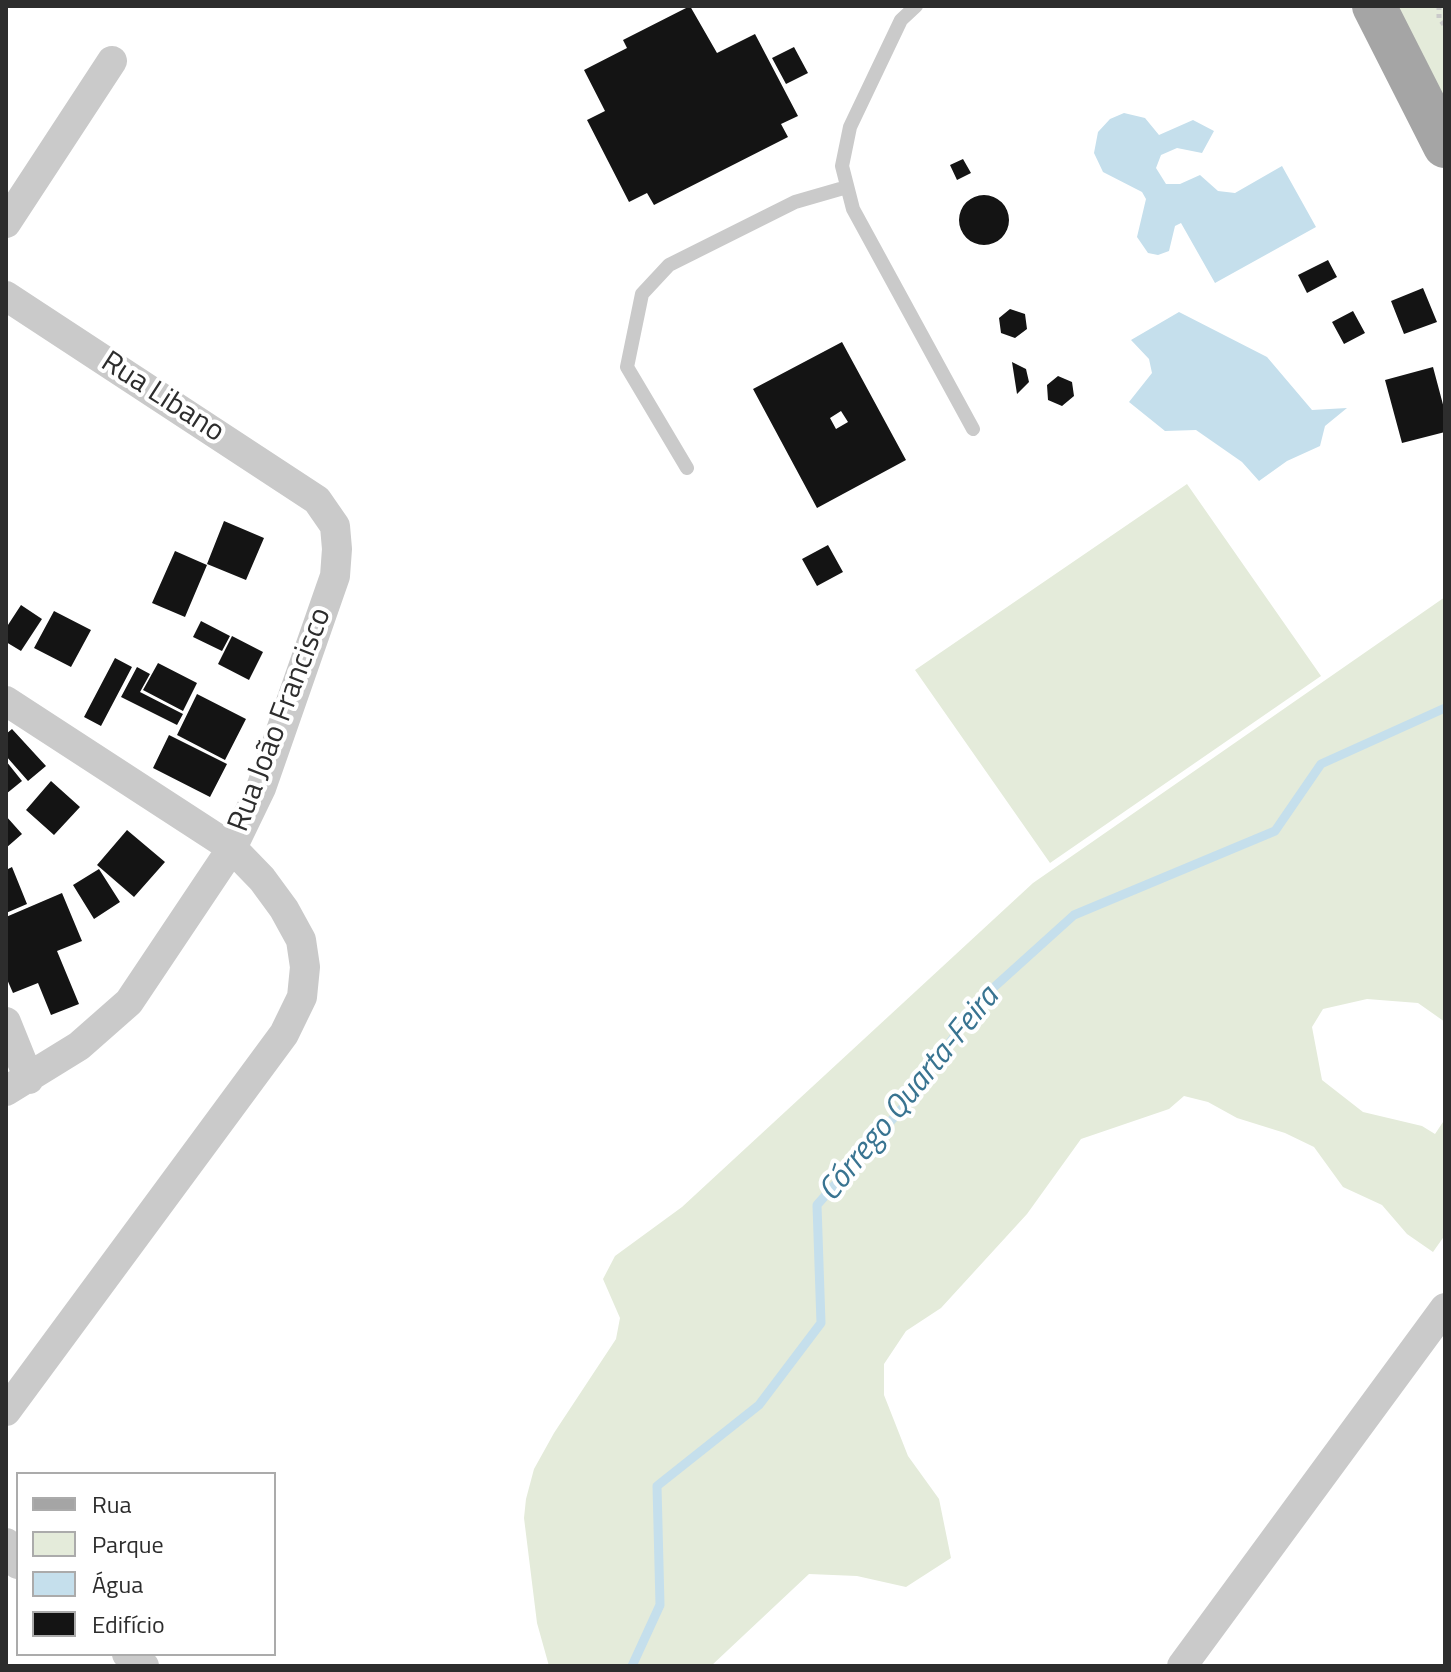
<!DOCTYPE html>
<meta charset="utf-8">
<style>
body{margin:0}
#map{position:relative;width:1451px;height:1672px;overflow:hidden;background:#fff;font-family:"Titillium Web",sans-serif}
canvas{display:block}
.frame{position:absolute;inset:0;border:8px solid #2d2d2d;pointer-events:none}
.legend{position:absolute;left:16px;top:1472px;width:260px;height:184px;box-sizing:border-box;background:#fff;border:2px solid #ababab;margin:0;padding:10px 14px;list-style:none;font-size:24px;color:#2d2d2d}
.legend li{display:flex;align-items:center;gap:16px;height:40px}
.legend b{width:40px;border:2px solid #ababab}
</style>
<div id="map">
<canvas width="1451" height="1672"></canvas>
<div class="frame"></div>
<ul class="legend">
<li><b style="height:10px;background:#a5a5a5"></b>Rua</li>
<li><b style="height:22px;background:#e4ebda"></b>Parque</li>
<li><b style="height:22px;background:#c5dfec"></b>Água</li>
<li><b style="height:22px;background:#141414"></b>Edifício</li>
</ul>
</div>
<script>
const c = document.querySelector('canvas').getContext('2d');
c.lineJoin = 'round';
function paint(path, color) {
  c.fillStyle = color;
  c.fill(path, 'evenodd');
}
function toPath(rows) {
  const path = new Path2D();
  for (const r of rows) {
    if (r.length === 3) {
      path.moveTo(r[0] + r[2], r[1]);
      path.arc(r[0], r[1], r[2], 0, 2 * Math.PI);
      continue;
    }
    path.moveTo(r[0], r[1]);
    for (let i = 2; i < r.length; i += 2) path.lineTo(r[i], r[i + 1]);
  }
  return path;
}
function stroke(path, color, width, dash) {
  c.strokeStyle = color;
  c.lineWidth = width;
  c.lineCap = dash ? 'butt' : 'round';
  c.setLineDash(dash || []);
  c.stroke(path);
}
function write(font, color, halo, rows, align = 'center') {
  c.font = font + ' "Titillium Web",sans-serif';
  c.lineWidth = 8;
  c.setLineDash([]);
  c.textBaseline = 'middle';
  c.strokeStyle = halo;
  c.fillStyle = color;
  for (const [text, x, y, turn = 0] of rows) {
    c.save();
    c.translate(x, y);
    c.rotate((+turn || 0) * Math.PI / 180);
    c.textAlign = isNaN(turn) ? turn : align;
    if (halo) c.strokeText(text, 0, 0);
    c.fillText(text, 0, 0);
    c.restore();
  }
}
paint(toPath([
 [1395,6,1445,6,1445,106],
 [1187,484,1321,676,1050,863,915,670],
 [1445,597,1445,1022,1418,1003,1367,999,1323,1009,1312,1027,1322,1080,1363,1112,1422,1126,1435,1134,1445,1119,1445,1235,1433,1252,1407,1234,1382,1205,1343,1187,1314,1147,1285,1133,1237,1118,1208,1102,1184,1096,1169,1109,1081,1139,1027,1214,941,1308,906,1331,884,1364,884,1395,908,1456,939,1499,951,1558,906,1587,857,1576,809,1574,711,1666,549,1666,537,1623,524,1518,526,1499,534,1469,554,1433,616,1339,620,1318,603,1279,615,1256,682,1207,1033,883]
]), '#e4ebda');
paint(toPath([
 [1124,113,1145,118,1159,135,1193,120,1214,131,1202,153,1177,148,1161,155,1156,168,1166,184,1180,184,1200,175,1218,191,1235,193,1282,166,1316,227,1215,283,1181,223,1175,226,1169,251,1158,255,1148,253,1137,237,1146,199,1142,192,1103,172,1094,153,1098,132,1110,119],
 [1179,312,1267,357,1312,410,1347,408,1325,426,1320,446,1287,461,1259,481,1242,462,1196,430,1165,431,1129,402,1152,373,1149,359,1131,340]
]), '#c5dfec');
stroke(toPath([
 [632,1666,660,1605,657,1486,759,1405,821,1323,817,1205,905,1105,982,998,1074,915,1275,831,1321,764,1445,708]
]), '#c5dfec', 9);
paint(toPath([
 [690,6,717,53,755,34,798,116,781,124,788,137,654,205,647,193,629,202,587,120,605,111,584,70,627,48,623,40],
 [794,47,808,73,786,84,772,58],
 [963,159,971,173,957,180,950,165],
 [984,220,25],
 [1328,260,1337,277,1307,293,1298,275],
 [1423,288,1437,322,1404,334,1391,301],
 [1010,309,1025,314,1027,329,1015,338,1001,333,999,318],
 [1353,311,1365,333,1344,344,1332,322],
 [842,342,906,460,817,508,753,389],
 [841,411,848,422,836,429,830,418],
 [1012,362,1026,369,1029,382,1017,394],
 [1433,367,1445,412,1445,432,1402,443,1385,380],
 [1058,376,1072,382,1074,396,1062,406,1048,400,1047,385],
 [224,521,264,538,246,580,207,564],
 [828,545,843,572,817,586,802,559],
 [175,551,207,565,185,617,152,603],
 [21,605,42,619,21,651,6,642,6,628],
 [54,611,91,630,71,667,34,648],
 [201,621,230,636,222,651,193,637],
 [232,636,263,652,249,680,218,664],
 [115,658,132,667,101,726,84,717],
 [158,663,197,683,183,711,143,690],
 [137,667,150,674,140,692,183,714,177,725,121,697],
 [197,694,246,719,225,760,177,735],
 [12,729,46,766,28,781,6,756,6,734],
 [169,735,227,764,210,797,153,768],
 [6,761,22,781,6,794],
 [51,781,80,807,54,835,26,810],
 [6,816,22,834,6,848],
 [127,830,165,862,134,897,97,865],
 [12,867,27,904,6,913,6,870],
 [99,869,120,902,94,919,73,885],
 [62,893,82,941,57,951,79,1004,51,1015,38,983,13,993,6,977,6,917]
]), '#141414');
stroke(toPath([
 [1439,6,1439,18,1445,26]
]), '#cacaca', 5, [4, 4]);
stroke(toPath([
 [916,6,901,20,850,127,842,166,853,209,973,429],
 [687,468,627,367,642,294,669,265,795,202,847,187]
]), '#cacaca', 14);
stroke(toPath([
 [6,223,112,61],
 [6,296,317,500,335,526,337,549,335,576,261,788,232,848,129,1002,79,1046,6,1091],
 [6,701,232,848,262,879,284,909,301,940,305,967,302,997,284,1034,6,1411],
 [6,1022,29,1079],
 [6,1543,18,1564],
 [127,1654,144,1666],
 [1182,1666,1445,1308]
]), '#cacaca', 30);
stroke(toPath([
 [1374,6,1445,146]
]), '#a5a5a5', 44);
write('30px', '#2d2d2d', '#fff', [
 ["Rua Libano",162,398,33],
 ["Rua João Francisco",281,720,-69]
]);
write('italic 32px', '#397491', '#fff', [
 ["Córrego Quarta-Feira",910,1095,-51]
]);
</script>
